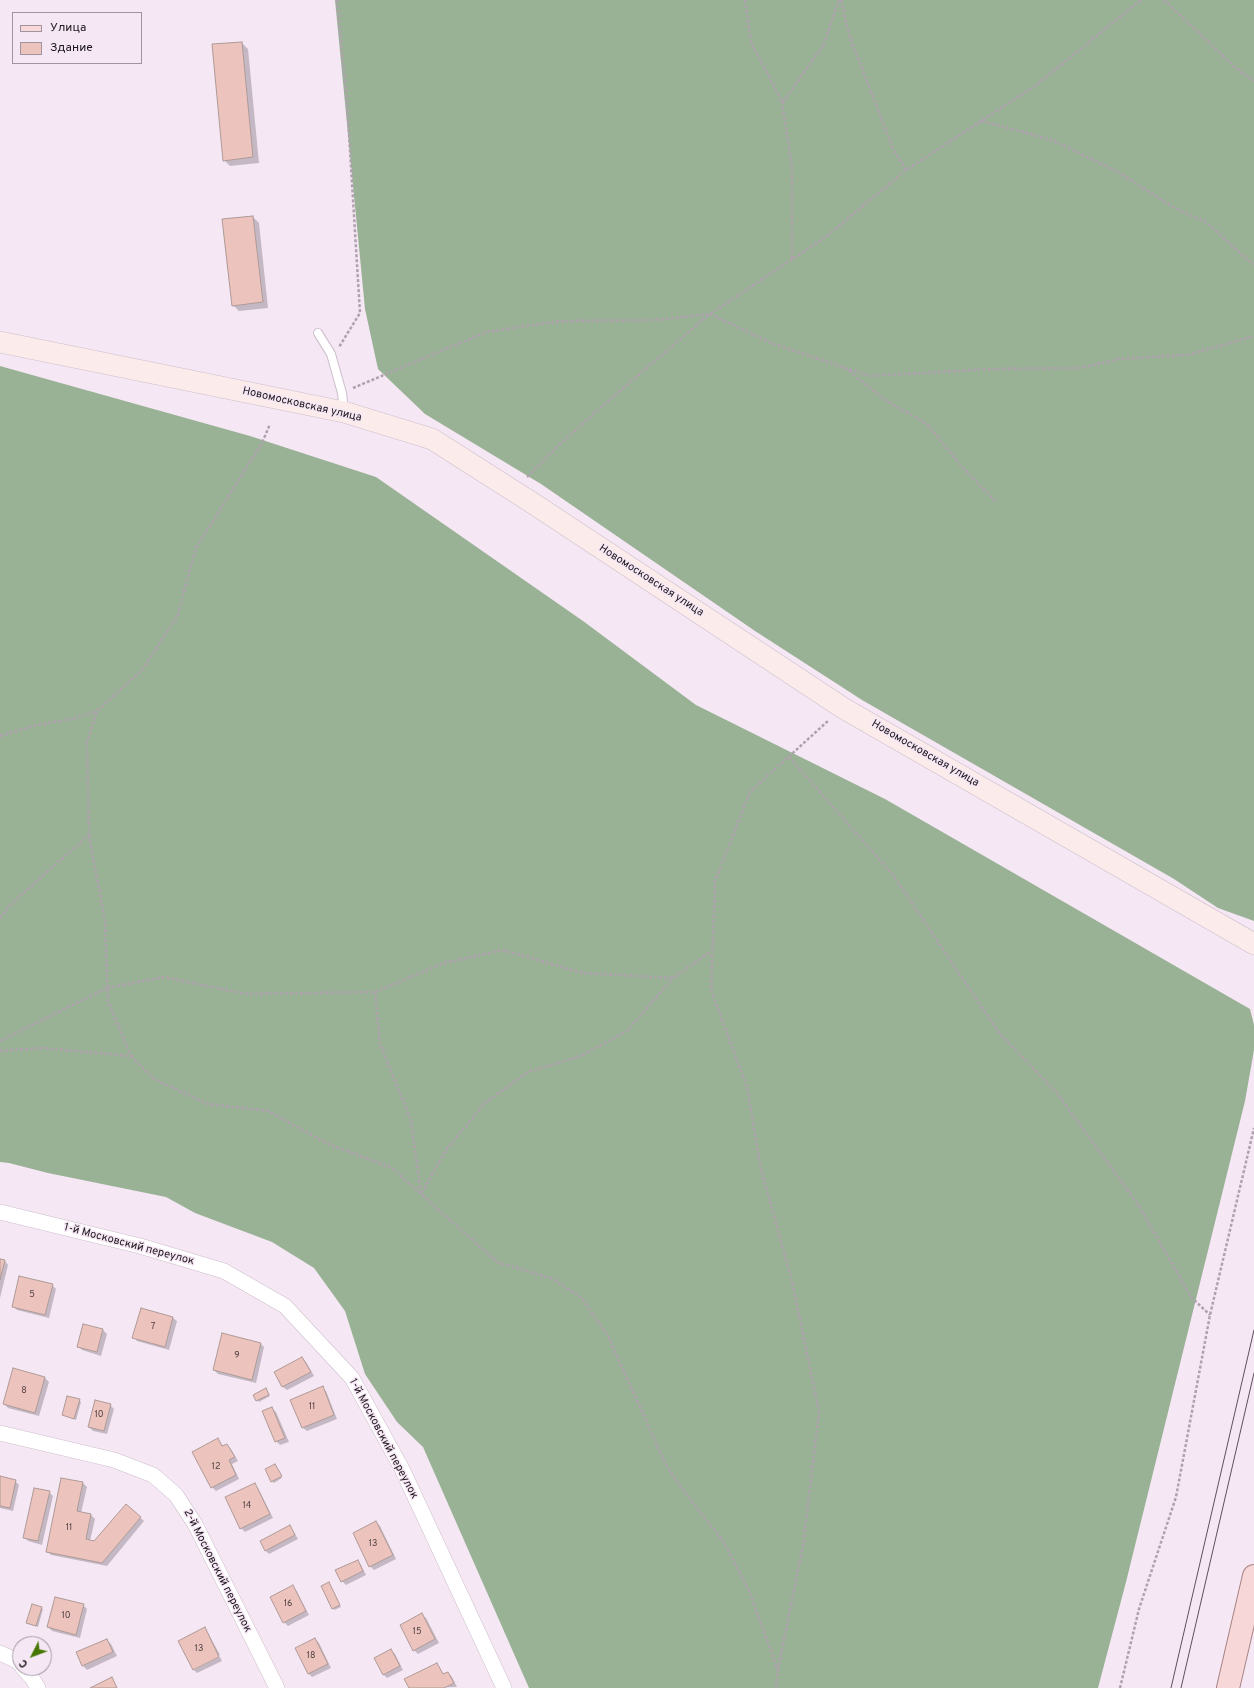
<!DOCTYPE html>
<meta charset="utf-8">
<style>
body{margin:0}
#map{position:relative;width:1254px;height:1688px;overflow:hidden;background:#f6e7f5;font-family:Overpass,sans-serif}
canvas{display:block}
.legend{position:absolute;left:12px;top:12px;width:130px;height:52px;box-sizing:border-box;background:#f6e7f5;border:1px solid #9f949f;margin:0;padding:5px 7px;list-style:none;font-size:12px;color:#1d181d}
.legend li{display:flex;align-items:center;gap:8px;height:20px}
.legend b{width:20px;border:1px solid #9f949f}
.north{position:absolute;left:12px;top:1636px;width:40px;height:40px;box-sizing:border-box;background:#f6e7f5;border:1px solid #9f949f;border-radius:50%;rotate:228deg;font-size:11px;font-weight:700;line-height:16px;text-align:center;color:#1d181d}
.north::after{content:'';display:block;margin:auto;width:14px;height:18px;background:#457700;clip-path:polygon(50% 0,100% 100%,50% 72%,0 100%)}
</style>
<div id="map">
<canvas width="1254" height="1688"></canvas>
<ul class="legend">
<li><b style="height:5px;background:#f7d7d7"></b>Улица</li>
<li><b style="height:11px;background:#edc3bd"></b>Здание</li>
</ul>
<div class="north">С</div>
</div>
<script>
const c = document.querySelector('canvas').getContext('2d');
c.lineJoin = 'round';
function paint(path, color) {
  c.fillStyle = color;
  c.fill(path, 'evenodd');
}
function toPath(rows) {
  const path = new Path2D();
  for (const r of rows) {
    path.moveTo(r[0], r[1]);
    for (let i = 2; i < r.length; i += 2) path.lineTo(r[i], r[i + 1]);
  }
  return path;
}
function stroke(path, color, width, dash) {
  c.strokeStyle = color;
  c.lineWidth = width;
  c.lineCap = dash ? 'butt' : 'round';
  c.setLineDash(dash || []);
  c.stroke(path);
}
function write(font, color, halo, rows, align = 'center') {
  c.font = font + ' Overpass,sans-serif';
  c.lineWidth = 3;
  c.setLineDash([]);
  c.textBaseline = 'middle';
  c.strokeStyle = halo;
  c.fillStyle = color;
  for (const [text, x, y, turn = 0] of rows) {
    c.save();
    c.translate(x, y);
    c.rotate((+turn || 0) * Math.PI / 180);
    c.textAlign = isNaN(turn) ? turn : align;
    if (halo) c.strokeText(text, 0, 0);
    c.fillText(text, 0, 0);
    c.restore();
  }
}
paint(toPath([
 [335,0,1254,0,1254,921,1218,908,1174,879,862,700,755,631,541,484,425,414,378,369,365,309],
 [0,366,250,436,376,477,583,621,696,705,885,799,1250,1009,1254,1025,1254,1050,1245,1101,1126,1582,1098,1688,529,1688,423,1447,397,1422,365,1374,345,1311,314,1268,272,1242,195,1213,166,1197,48,1173,9,1163,0,1162]
]), '#99b296');
paint(toPath([
 [242,43,248,49,259,163,230,166,224,160],
 [253,217,259,223,268,308,239,311,233,305],
 [0,1260,5,1261,8,1265,0,1298],
 [52,1285,56,1289,49,1318,17,1310,13,1306],
 [142,1309,173,1318,177,1321,169,1350,137,1341,134,1337],
 [84,1325,103,1330,107,1334,101,1356,82,1350,78,1346],
 [261,1344,264,1347,256,1383,218,1374,214,1370],
 [302,1358,306,1362,314,1376,287,1390,283,1387,275,1372],
 [45,1378,49,1382,39,1416,8,1408,4,1404],
 [322,1388,326,1391,337,1419,307,1431,303,1428],
 [266,1389,270,1396,259,1402,254,1395],
 [79,1400,81,1402,76,1420,63,1415],
 [110,1405,114,1409,107,1434,93,1431,89,1427],
 [272,1408,276,1412,289,1442,280,1445,276,1441],
 [218,1440,224,1447,227,1445,231,1449,238,1461,232,1464,239,1479,216,1491,212,1487],
 [276,1467,282,1478,274,1483,272,1481],
 [0,1477,15,1481,19,1485,13,1511,0,1508],
 [83,1483,87,1487,81,1513,91,1515,95,1519,90,1541,94,1542,126,1505,144,1521,107,1566,51,1555,47,1551],
 [254,1484,258,1488,273,1518,245,1532,241,1528],
 [49,1492,53,1496,42,1545,28,1541,24,1537],
 [376,1522,380,1526,396,1559,374,1570,370,1566],
 [290,1526,298,1539,269,1554,265,1550],
 [358,1561,361,1565,366,1575,346,1585,342,1581],
 [330,1585,341,1607,334,1610,333,1608],
 [292,1586,296,1590,309,1615,288,1626,284,1622],
 [83,1605,87,1609,80,1638,52,1631,48,1627],
 [41,1608,43,1609,38,1627,29,1624,28,1622],
 [422,1615,426,1618,439,1643,418,1654,414,1650],
 [204,1629,208,1633,220,1655,193,1668],
 [315,1639,319,1643,331,1668,312,1677,308,1673],
 [107,1640,111,1644,117,1656,87,1670,83,1666,77,1653],
 [391,1650,395,1654,403,1670,387,1678,383,1674],
 [220,1657,222,1661,197,1673,194,1670],
 [437,1664,444,1675,448,1673,452,1677,457,1687,410,1688]
]), '#0003');
const building = toPath([
 [242,42,253,157,223,161,212,44,242,42],
 [253,216,263,302,232,306,222,219,253,216],
 [0,1259,5,1260,0,1280,0,1259],
 [19,1276,53,1284,45,1315,12,1307,19,1276],
 [141,1308,173,1317,165,1347,132,1338,141,1308],
 [83,1324,103,1329,97,1352,77,1347,83,1324],
 [222,1333,261,1343,252,1380,213,1370,222,1333],
 [302,1357,311,1372,282,1387,274,1372,302,1357],
 [13,1368,45,1377,35,1413,3,1404,13,1368],
 [323,1386,334,1415,302,1428,290,1400,323,1386],
 [266,1388,269,1395,256,1401,253,1395,266,1388],
 [67,1396,80,1399,74,1419,62,1415,67,1396],
 [95,1400,111,1404,104,1431,88,1427,95,1400],
 [272,1407,285,1438,275,1442,262,1411,272,1407],
 [218,1438,222,1446,227,1444,235,1457,229,1460,236,1475,211,1488,192,1452,218,1438],
 [275,1464,282,1476,271,1482,265,1469,275,1464],
 [0,1476,16,1480,10,1508,0,1506,0,1476],
 [61,1478,83,1482,77,1511,91,1514,86,1539,94,1541,126,1504,141,1517,102,1563,46,1552,61,1478],
 [255,1483,270,1514,240,1529,225,1497,255,1483],
 [34,1488,50,1491,38,1541,23,1538,34,1488],
 [376,1521,393,1555,369,1567,353,1533,376,1521],
 [290,1525,295,1535,265,1551,260,1541,290,1525],
 [358,1560,363,1571,341,1582,335,1570,358,1560],
 [329,1582,340,1605,332,1609,321,1586,329,1582],
 [293,1585,306,1611,283,1623,270,1597,293,1585],
 [55,1597,84,1604,76,1635,47,1627,55,1597],
 [32,1604,42,1607,36,1626,26,1623,32,1604],
 [422,1613,435,1639,413,1651,400,1625,422,1613],
 [205,1627,219,1657,193,1670,178,1641,205,1627],
 [315,1638,328,1664,308,1674,295,1648,315,1638],
 [107,1639,113,1652,82,1666,76,1652,107,1639],
 [391,1649,400,1666,383,1675,374,1658,391,1649],
 [437,1663,443,1674,448,1672,454,1683,444,1688,409,1688,404,1679,437,1663],
 [112,1677,117,1688,90,1688,112,1677]
]);
paint(building, '#edc3bd');
stroke(building, '#ad9a97', 1);
const lane = toPath([
 [318,333,331,354,342,393,344,411]
]);
const street = toPath([
 [0,1212,140,1246,224,1271,285,1306,352,1378,402,1469,504,1688],
 [0,1433,114,1460,153,1475,176,1495,195,1524,277,1688],
 [0,1653,17,1661,20,1664],
 [23,1668,32,1678,38,1688]
]);
const secondary = toPath([
 [0,342,344,412,432,439,534,504,843,708,1254,944]
]);
const primary = toPath([
 [1228,1688,1254,1576]
]);
stroke(lane, '#ccbeca', 10);
stroke(street, '#ccbeca', 16);
stroke(secondary, '#ccbeca', 22);
stroke(primary, '#a78384', 24);
stroke(toPath([
 [337,0,347,102,360,313,339,347],
 [745,0,751,42,782,102,792,167,792,259],
 [841,0,849,35,894,151,906,170],
 [1164,0,1237,69,1254,81],
 [783,102,823,46,839,0],
 [982,121,1052,140,1118,172,1171,206,1207,223,1249,261,1254,264],
 [845,368,885,400,927,424,964,469,997,503],
 [353,388,486,332,561,321,657,320,710,314,827,236,906,170,1035,86,1141,0],
 [527,477,561,443,608,401,710,314,771,343,870,376,989,369,1080,368,1119,359,1188,355,1254,336],
 [0,736,41,724,73,719,97,711],
 [789,757,893,875,999,1033,1057,1093,1139,1206,1191,1297,1210,1315],
 [0,918,12,903,89,835],
 [375,992,380,1044,411,1120,421,1194,446,1150,485,1103,528,1072,581,1056,627,1031,673,978],
 [0,1041,107,988,164,977,246,994,375,992,444,963,503,950,582,973,673,978,712,951],
 [0,1051,42,1048,131,1056,108,1001,105,922,89,835,87,742,97,711,143,669,177,617,196,548,262,443,270,424],
 [131,1056,154,1079,208,1104,268,1111,328,1144,392,1168,497,1262,553,1279,582,1298,608,1336,666,1465,685,1493,724,1542,749,1591,778,1670,776,1688],
 [778,1670,803,1545,819,1412,792,1281,761,1169,747,1087,711,990,715,881,750,792,829,720],
 [1120,1688,1139,1609,1176,1497,1210,1315,1254,1128]
]), '#aea2ad', 2.5, [3, 2]);
stroke(lane, '#fff', 8);
stroke(street, '#fff', 15);
stroke(secondary, '#fbebeb', 21);
stroke(primary, '#f7d7d7', 22);
stroke(toPath([
 [1171,1688,1254,1330],
 [1181,1688,1254,1373]
]), '#5a525a', 1);
write('9px', '#514345', null, [
 ["5",32,1295],
 ["7",153,1327],
 ["9",237,1356],
 ["8",24,1391],
 ["11",312,1407],
 ["10",99,1415],
 ["12",216,1467],
 ["14",247,1506],
 ["11",69,1528],
 ["13",373,1544],
 ["16",288,1604],
 ["10",66,1616],
 ["15",417,1632],
 ["13",199,1649],
 ["18",311,1656]
]);
write('11px', '#1d181d', '#f6e7f5', [
 ["Новомосковская улица",302,405,13],
 ["Новомосковская улица",651,581,33],
 ["Новомосковская улица",925,754,30],
 ["1-й Московский переулок",129,1245,15],
 ["1-й Московский переулок",383,1439,62],
 ["2-й Московский переулок",217,1571,63]
]);
</script>
